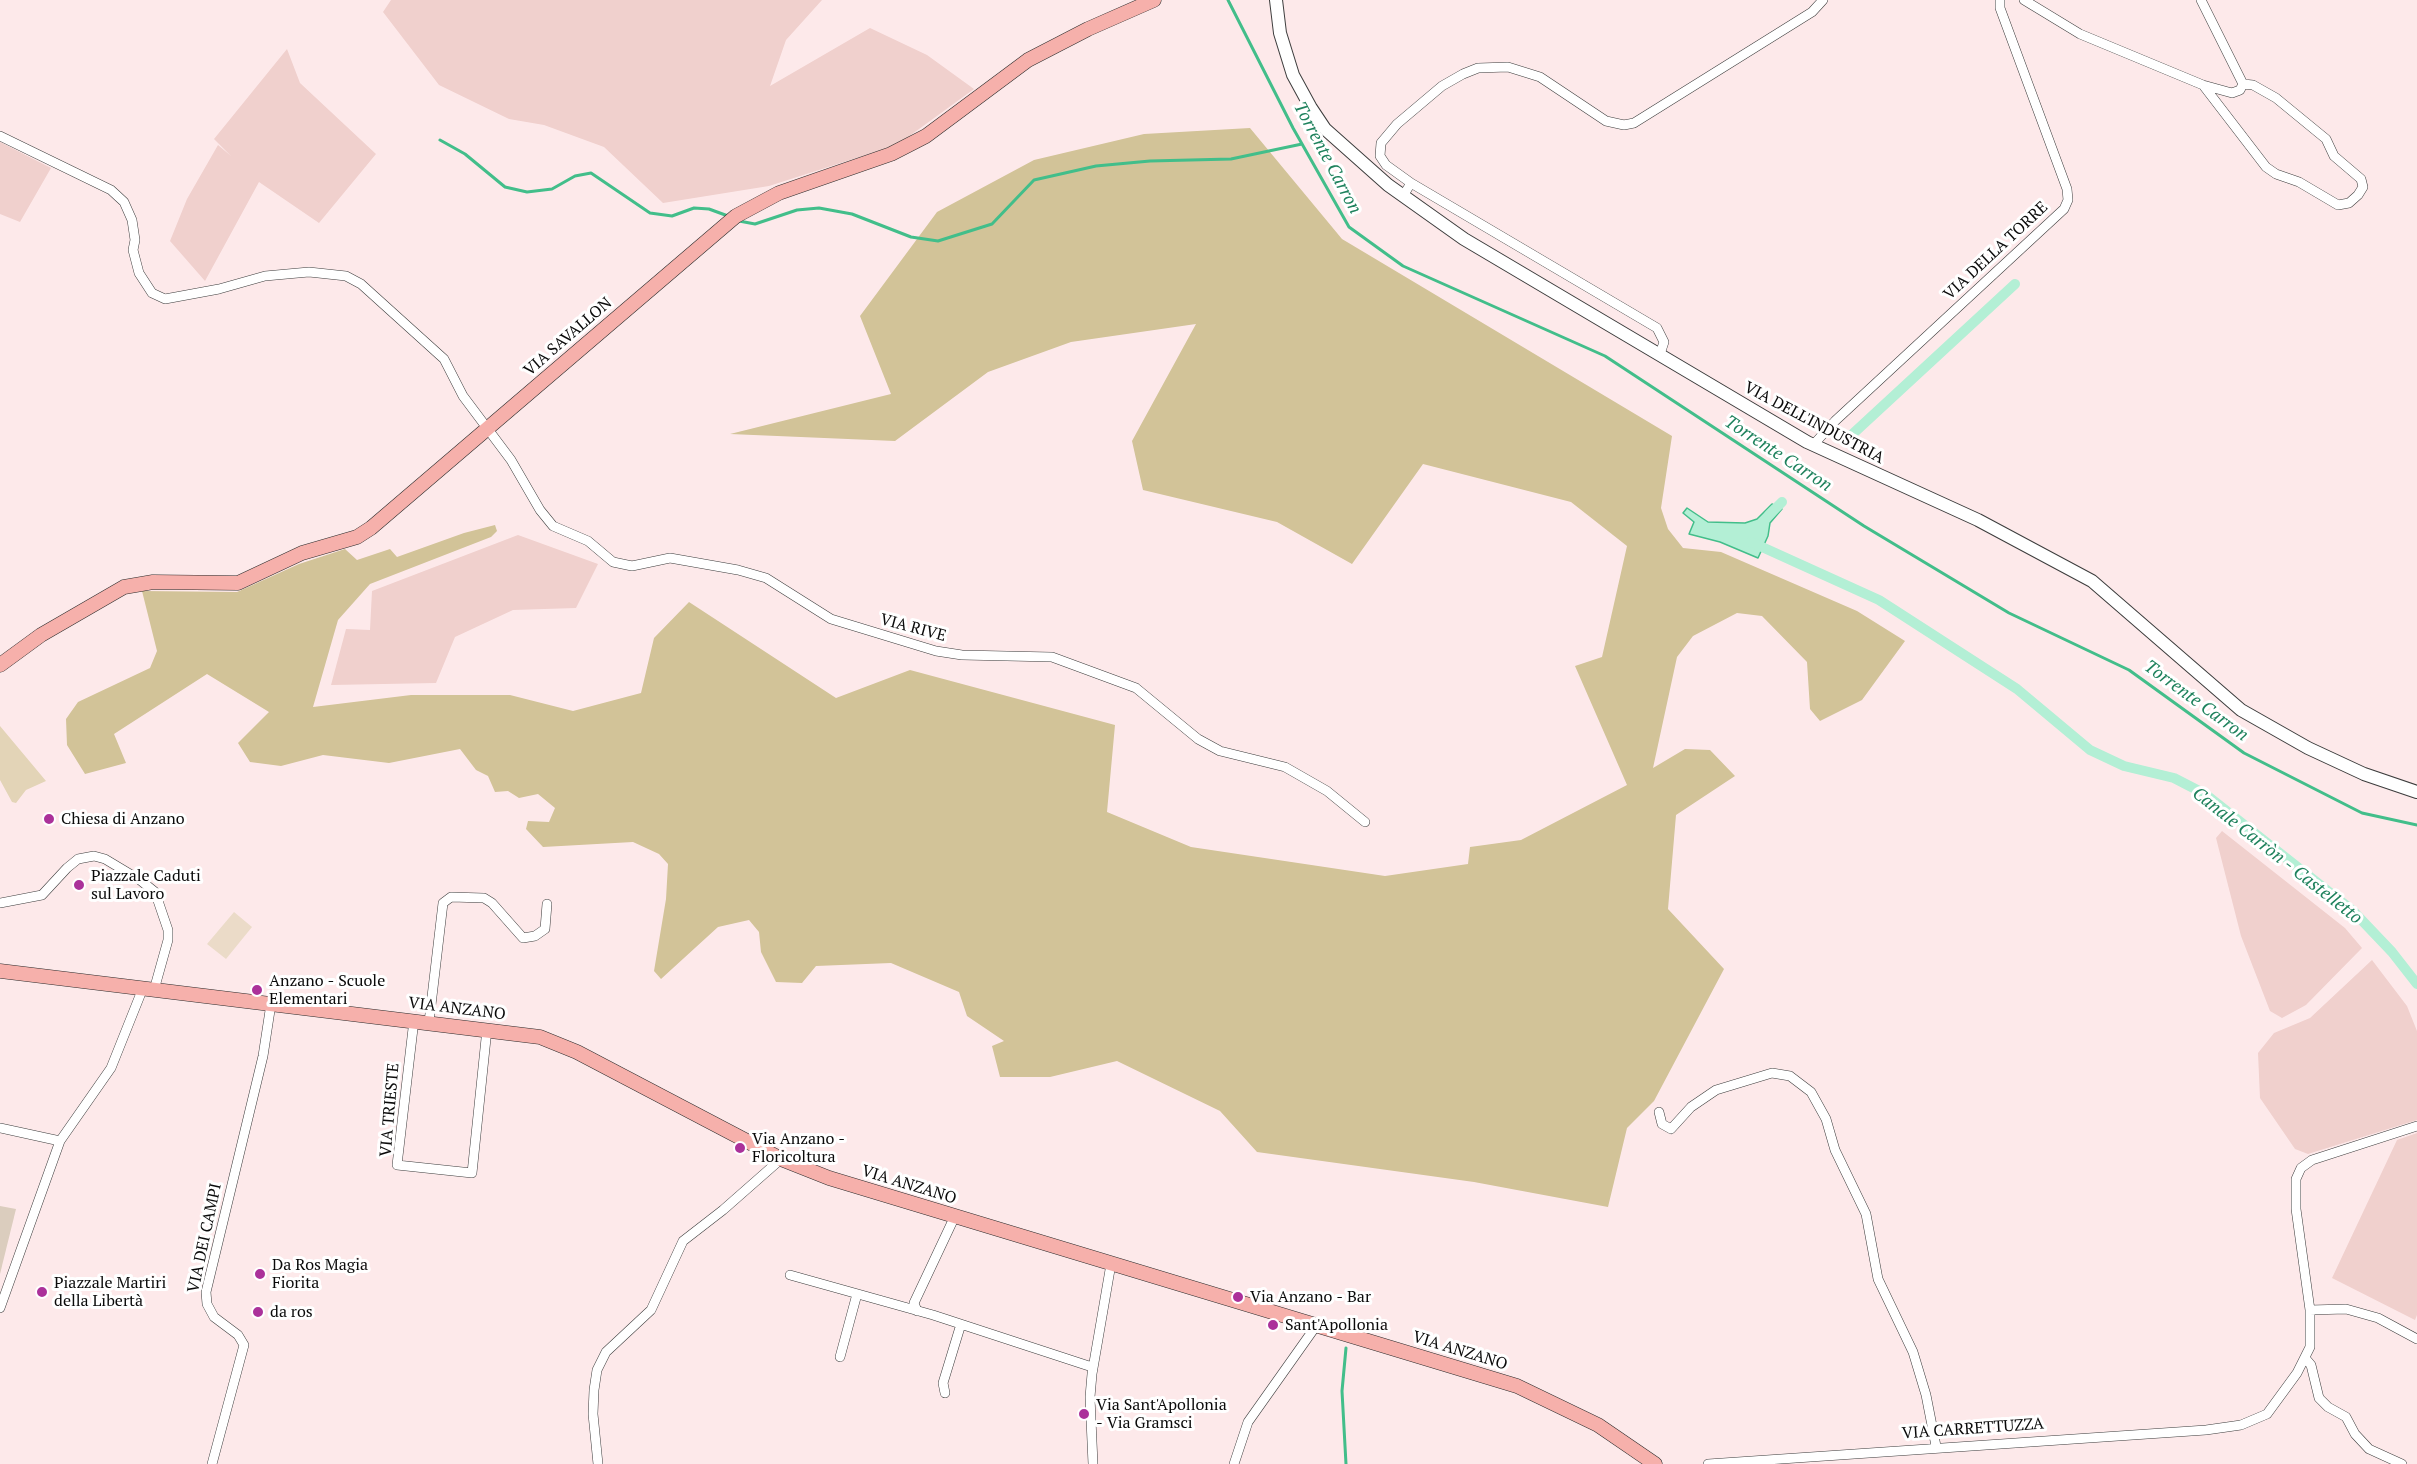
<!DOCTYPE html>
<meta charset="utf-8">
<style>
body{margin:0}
canvas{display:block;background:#fde9ea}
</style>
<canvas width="2417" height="1464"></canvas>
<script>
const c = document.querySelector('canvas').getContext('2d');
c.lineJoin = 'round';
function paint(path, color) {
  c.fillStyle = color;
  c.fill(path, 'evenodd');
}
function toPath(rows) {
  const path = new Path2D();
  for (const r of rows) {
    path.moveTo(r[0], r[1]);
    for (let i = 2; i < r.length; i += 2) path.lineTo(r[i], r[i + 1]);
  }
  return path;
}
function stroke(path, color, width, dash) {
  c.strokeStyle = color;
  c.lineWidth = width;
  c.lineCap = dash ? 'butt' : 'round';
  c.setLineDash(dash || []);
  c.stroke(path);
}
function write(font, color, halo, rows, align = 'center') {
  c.font = font + ' "PT Serif",serif';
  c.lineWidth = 6;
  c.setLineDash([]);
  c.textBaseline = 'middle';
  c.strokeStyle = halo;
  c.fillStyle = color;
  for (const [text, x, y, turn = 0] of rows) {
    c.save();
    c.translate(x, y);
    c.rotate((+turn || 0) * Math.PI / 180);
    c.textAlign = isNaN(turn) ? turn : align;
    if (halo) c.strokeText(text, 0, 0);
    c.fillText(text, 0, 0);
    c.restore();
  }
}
paint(toPath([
 [391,0,822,0,786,40,770,86,870,28,927,55,974,89,897,145,769,186,663,203,604,147,544,125,509,119,439,85,383,12],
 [287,49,300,83,376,154,319,223,259,182,205,281,170,241,187,199,218,145,231,156,214,139],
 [0,142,51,168,20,222,0,214],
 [518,535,598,564,576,608,513,610,455,637,436,683,331,685,346,629,370,630,372,591],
 [2222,831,2345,928,2362,948,2306,1005,2282,1018,2270,1011,2241,936,2216,838],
 [2372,960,2407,1006,2417,1031,2417,1120,2308,1154,2295,1149,2260,1098,2258,1053,2274,1033,2310,1018],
 [2417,1133,2417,1315,2415,1320,2332,1278,2397,1140]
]), '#f0d0cd');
paint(toPath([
 [0,726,46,781,26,790,16,803,12,802,0,780]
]), '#e3d4b7');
paint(toPath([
 [1250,128,1342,239,1672,436,1661,508,1668,529,1683,548,1721,552,1857,611,1905,641,1862,700,1820,721,1810,709,1807,662,1762,616,1737,613,1693,636,1677,657,1653,768,1685,749,1710,750,1735,776,1676,815,1668,909,1724,969,1654,1101,1627,1128,1608,1207,1474,1182,1257,1152,1220,1111,1117,1061,1050,1077,1000,1077,992,1046,1004,1041,967,1016,959,992,891,963,816,966,802,983,776,982,761,952,759,932,749,920,718,927,661,979,654,971,666,899,668,864,659,854,633,842,543,847,526,829,528,821,549,822,555,808,538,794,519,798,508,791,495,792,488,776,476,770,460,749,389,763,323,755,281,766,250,762,238,743,269,712,207,674,114,734,126,763,85,774,67,745,66,719,78,702,150,668,157,651,142,591,237,592,299,564,345,549,357,560,390,549,397,557,464,533,495,525,497,531,491,537,370,584,338,620,313,707,411,695,510,695,573,711,641,693,654,638,689,602,836,698,910,670,1115,725,1107,812,1191,847,1385,876,1468,864,1470,847,1521,840,1627,785,1575,666,1602,657,1627,546,1571,502,1423,464,1352,564,1277,522,1143,490,1132,441,1196,324,1071,342,988,372,895,441,730,434,891,394,860,316,937,212,1034,160,1144,134]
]), '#d2c398');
paint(toPath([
 [0,1206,16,1209,0,1274]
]), '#dbcdbe');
paint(toPath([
 [234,912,252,927,226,959,207,944]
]), '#ebdbc8');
const water = toPath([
 [1772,504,1782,509,1770,523,1768,536,1758,558,1720,542,1689,534,1694,522,1683,513,1687,508,1708,522,1745,523,1757,519,1772,504]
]);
paint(water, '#b3efd5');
stroke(water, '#42be8a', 1.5);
stroke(toPath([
 [1228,0,1293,128,1349,227,1403,266,1605,356,1864,526,2009,613,2129,670,2244,753,2362,813,2417,825],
 [440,140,465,154,505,187,527,192,552,189,575,176,591,173,650,213,672,216,694,208,709,209,728,216],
 [739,221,755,224,797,210,819,208,852,214,911,237,938,241,992,224,1034,180,1096,166,1150,161,1231,159,1302,144],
 [1346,1348,1342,1391,1346,1464]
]), '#42be8a', 3);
stroke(toPath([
 [1845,441,2015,284],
 [1769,515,1782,502],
 [1751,542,1879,600,2017,689,2090,750,2124,766,2174,778,2205,794,2353,911,2392,952,2417,984]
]), '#b3efd5', 10);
const minor = toPath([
 [2024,0,2080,34,2203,85,2232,93,2240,90,2243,84,2201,0],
 [2203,85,2266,167,2276,174,2299,182,2338,205,2349,203,2358,195,2363,187,2361,179,2334,156,2326,139,2276,98,2253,85,2243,84],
 [0,136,111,190,124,202,132,220,135,240,133,250,139,273,152,293,165,299,219,289,265,276,309,272,346,276,361,284,444,359,463,396,511,460,540,510,553,526,588,541,613,562,632,566,670,558,738,570,766,578,831,619,936,651,962,655,1052,657,1136,688,1198,739,1220,751,1285,767,1327,791,1365,822],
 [1411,183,1657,328,1664,342,1660,354],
 [1403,196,1411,183,1386,165,1380,156,1381,143,1397,124,1442,86,1463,74,1478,68,1508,67,1540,77,1606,121,1624,125,1634,123,1812,12,1823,0],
 [1814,444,1835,421,2064,209,2068,200,2067,189,2000,8,2000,0],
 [0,903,42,895,67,868,78,859,94,856,105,859,140,880,155,892,168,930,168,940,154,990],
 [414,1020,397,1165,472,1173,487,1029],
 [429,1022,443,903,451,897,484,898,492,903,523,938,535,936,545,929,547,904],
 [1659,1112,1662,1124,1671,1129,1691,1107,1716,1090,1772,1073,1790,1076,1811,1092,1826,1119,1835,1150,1866,1214,1878,1279,1913,1352,1926,1395,1936,1446],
 [0,1128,60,1141],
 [790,1275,933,1315,1092,1367],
 [0,1308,60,1141,111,1068,143,988],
 [2310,1310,2346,1309,2378,1318,2417,1339],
 [917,1311,914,1303,955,1216],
 [840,1357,857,1294],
 [2305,1358,2311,1365,2319,1398,2328,1407,2346,1417,2355,1434,2369,1449,2402,1464],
 [945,1393,943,1383,961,1324],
 [212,1464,244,1345,238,1335,214,1317,207,1304,206,1292,263,1056,271,1004],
 [598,1464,593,1414,594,1390,597,1370,606,1352,651,1310,683,1241,723,1210,781,1159],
 [1093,1464,1090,1397,1092,1374,1111,1264],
 [1234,1464,1248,1422,1316,1326],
 [1708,1464,2206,1430,2241,1425,2267,1414,2297,1373,2310,1347,2310,1310,2296,1209,2296,1179,2301,1168,2312,1160,2417,1126]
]);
const tertiary = toPath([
 [1276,0,1280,33,1293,75,1311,108,1325,129,1388,185,1464,239,1807,442,1978,520,2092,581,2241,710,2308,748,2364,774,2417,792]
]);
const secondary = toPath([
 [0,665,41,635,124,587,153,582,238,583,302,553,357,537,371,528,736,216,779,193,891,154,926,136,1028,60,1088,29,1154,0],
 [0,971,540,1037,577,1052,781,1159,829,1178,1517,1386,1598,1425,1655,1464]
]);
stroke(minor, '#3d3d3d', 10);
stroke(tertiary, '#3d3d3d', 14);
stroke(secondary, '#2c2c2c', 15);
stroke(minor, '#fff', 9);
stroke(tertiary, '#fff', 12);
stroke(secondary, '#f6b0ab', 14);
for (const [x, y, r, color] of [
 [49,819,6,"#ab319a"],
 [79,885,6,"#ab319a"],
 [257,990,6,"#ab319a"],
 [740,1148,6,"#ab319a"],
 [260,1274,6,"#ab319a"],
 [42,1292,6,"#ab319a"],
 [1238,1297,6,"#ab319a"],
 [258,1312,6,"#ab319a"],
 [1273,1325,6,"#ab319a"],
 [1084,1414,6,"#ab319a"]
]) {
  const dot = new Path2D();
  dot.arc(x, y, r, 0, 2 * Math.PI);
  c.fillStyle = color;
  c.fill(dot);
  stroke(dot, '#fff', 2);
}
write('16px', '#0a0a0a', '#fff', [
 ["VIA DELLA TORRE",1996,251,-43],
 ["VIA SAVALLON",568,337,-41],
 ["VIA DELL'INDUSTRIA",1814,423,28],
 ["VIA RIVE",913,628,15],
 ["VIA ANZANO",457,1009,7],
 ["VIA TRIESTE",390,1110,-85],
 ["VIA ANZANO",909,1185,17],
 ["VIA DEI CAMPI",205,1238,-78],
 ["VIA ANZANO",1460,1351,17],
 ["VIA CARRETTUZZA",1973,1429,-4]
]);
write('16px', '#0a0a0a', '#fff', [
 ["Chiesa di Anzano",61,819],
 ["Piazzale Caduti",91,876],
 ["sul Lavoro",91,894],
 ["Anzano - Scuole",269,981],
 ["Elementari",269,999],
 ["Via Anzano -",752,1139],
 ["Floricoltura",752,1157],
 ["Da Ros Magia",272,1265],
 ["Fiorita",272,1283],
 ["Piazzale Martiri",54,1283],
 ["della Libertà",54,1301],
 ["Via Anzano - Bar",1250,1297],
 ["da ros",270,1312],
 ["Sant'Apollonia",1285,1325],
 ["Via Sant'Apollonia",1096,1405],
 ["- Via Gramsci",1096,1423]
], 'left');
write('italic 18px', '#1f825d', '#fff', [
 ["Torrente Carron",1327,158,62],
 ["Torrente Carron",1778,454,33],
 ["Torrente Carron",2196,701,36],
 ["Canale Carròn - Castelletto",2277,856,38]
]);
</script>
